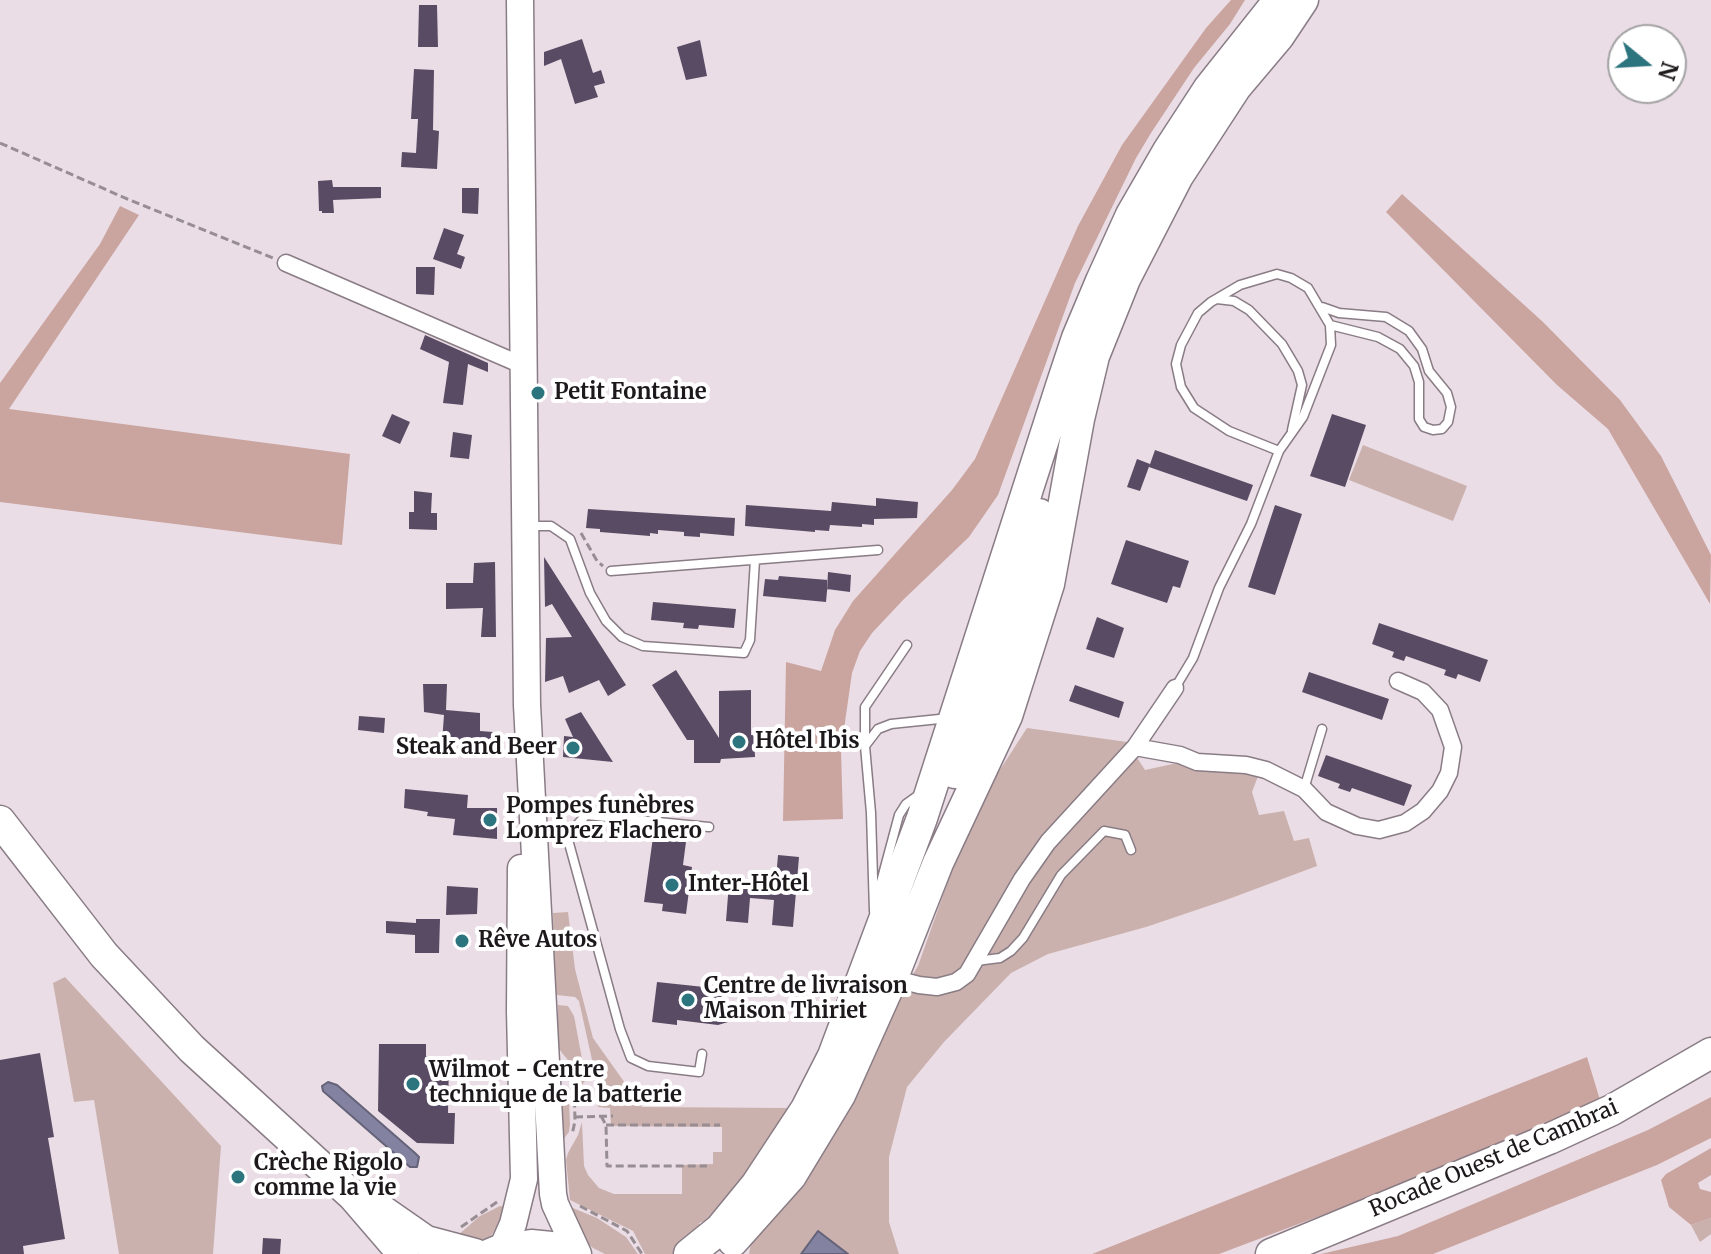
<!DOCTYPE html>
<meta charset="utf-8">
<style>
body{margin:0}
#map{position:relative;width:1711px;height:1254px;overflow:hidden;background:#ebdde6;font-family:Merriweather,serif}
canvas{display:block}
.north{position:absolute;left:1607px;top:24px;width:80px;height:80px;box-sizing:border-box;background:#fff;border:2px solid #a4a3a4;border-radius:50%;rotate:108deg;font-size:22px;font-weight:700;line-height:32px;text-align:center;color:#1c181b}
.north::after{content:'';display:block;margin:auto;width:28px;height:36px;background:#2c747e;clip-path:polygon(50% 0,100% 100%,50% 72%,0 100%)}
</style>
<div id="map">
<canvas width="1711" height="1254"></canvas>
<div class="north">N</div>
</div>
<script>
const c = document.querySelector('canvas').getContext('2d');
c.lineJoin = 'round';
function paint(path, color) {
  c.fillStyle = color;
  c.fill(path, 'evenodd');
}
function toPath(rows) {
  const path = new Path2D();
  for (const r of rows) {
    path.moveTo(r[0], r[1]);
    for (let i = 2; i < r.length; i += 2) path.lineTo(r[i], r[i + 1]);
  }
  return path;
}
function stroke(path, color, width, dash) {
  c.strokeStyle = color;
  c.lineWidth = width;
  c.lineCap = dash ? 'butt' : 'round';
  c.setLineDash(dash || []);
  c.stroke(path);
}
function write(font, color, halo, rows, align = 'center') {
  c.font = font + ' Merriweather,serif';
  c.lineWidth = 8;
  c.setLineDash([]);
  c.textBaseline = 'middle';
  c.strokeStyle = halo;
  c.fillStyle = color;
  for (const [text, x, y, turn = 0] of rows) {
    c.save();
    c.translate(x, y);
    c.rotate((+turn || 0) * Math.PI / 180);
    c.textAlign = isNaN(turn) ? turn : align;
    if (halo) c.strokeText(text, 0, 0);
    c.fillText(text, 0, 0);
    c.restore();
  }
}
paint(toPath([
 [1363,445,1467,486,1453,521,1349,480],
 [1027,728,1127,742,1145,770,1182,762,1260,771,1252,792,1259,815,1284,811,1294,841,1309,838,1317,866,1226,900,1146,927,1048,954,1011,973,944,1042,907,1087,889,1157,889,1222,899,1254,749,1254,751,1242,918,966,954,864,992,782],
 [568,912,575,969,593,1038,642,1107,791,1108,747,1174,705,1221,699,1223,703,1231,672,1254,645,1254,633,1231,570,1200,566,1160,568,1153,578,1135,582,1122,584,1166,588,1175,599,1188,614,1194,682,1194,682,1165,713,1164,713,1152,722,1152,722,1127,611,1126,610,1108,598,1107,596,1078,579,1001,575,997,557,995,554,990,553,913],
 [65,977,221,1146,213,1254,119,1254,94,1100,74,1102,53,983],
 [558,1005,568,1006,574,1016,586,1080,581,1086,577,1082,577,1071,558,1048],
 [562,1097,569,1100,570,1124,569,1132,561,1142,558,1098],
 [500,1206,509,1207,491,1236,470,1244,450,1242,480,1216],
 [568,1206,597,1218,626,1237,638,1254,605,1254,593,1248,585,1241],
 [1711,1218,1711,1234,1700,1242,1691,1225]
]), '#cab1ad');
paint(toPath([
 [1231,0,1245,0,1230,24,1194,68,1151,133,1136,158,1075,283,998,495,969,537,903,600,872,633,860,651,852,673,841,750,843,819,783,821,786,662,821,671,835,630,853,601,952,490,975,459,1078,226,1122,145,1206,28],
 [1402,194,1543,322,1620,400,1661,456,1711,555,1710,604,1608,429,1557,385,1386,212],
 [120,206,139,215,9,409,350,454,342,545,0,502,0,383,100,244],
 [1587,1057,1600,1100,1394,1188,1219,1254,1092,1254],
 [1711,1097,1711,1138,1657,1165,1433,1254,1321,1254,1398,1236,1648,1130],
 [1711,1148,1711,1175,1698,1183,1700,1189,1711,1192,1711,1218,1691,1225,1669,1207,1661,1180,1666,1174]
]), '#caa5a0');
const water = toPath([
 [328,1082,337,1085,415,1153,419,1157,417,1167,410,1167,323,1091,322,1086,328,1082],
 [818,1231,848,1254,801,1254,818,1231]
]);
paint(water, '#8383a1');
stroke(water, '#646379', 2);
paint(toPath([
 [419,5,437,5,438,47,418,47],
 [582,39,593,73,601,70,605,83,594,86,598,97,575,104,561,59,544,66,544,52],
 [700,40,707,76,686,80,677,47],
 [414,69,434,70,433,130,439,131,437,169,401,167,402,152,416,153,418,119,411,119],
 [332,180,333,187,381,187,381,198,333,200,334,213,322,213,322,211,319,211,318,181],
 [462,188,479,188,478,214,462,213],
 [444,228,464,235,457,254,465,257,461,269,433,259],
 [416,267,435,267,434,295,416,294],
 [425,335,488,363,488,372,468,364,463,405,443,403,449,362,420,349],
 [392,414,410,422,400,444,382,436],
 [1332,414,1366,425,1345,487,1310,476],
 [453,432,472,435,469,459,450,457],
 [1155,450,1253,485,1247,501,1149,467],
 [1137,459,1150,464,1140,491,1127,487],
 [414,491,432,493,431,513,437,513,437,530,409,529,409,512,414,512],
 [876,498,918,502,917,518,874,519,874,525,862,524,862,527,830,525,829,531,815,530,815,532,745,526,746,505,831,511,832,502,876,506],
 [1275,505,1302,514,1275,595,1248,587],
 [588,509,735,518,734,536,700,533,700,537,684,536,684,532,658,530,658,534,650,533,650,536,600,532,600,529,586,528],
 [1126,540,1189,561,1180,588,1173,586,1167,603,1111,584],
 [544,557,626,685,608,696,599,680,569,693,563,676,545,682,546,638,572,637,552,604,545,607],
 [495,562,496,637,481,637,483,608,446,609,446,583,473,583,474,563],
 [828,572,851,575,850,592,827,589],
 [779,576,828,580,826,602,763,596,765,579,778,580],
 [653,602,736,609,734,628,699,625,698,629,683,628,684,623,651,620],
 [1097,617,1124,628,1114,658,1086,649],
 [1379,623,1488,660,1480,682,1458,674,1456,679,1444,675,1446,670,1406,656,1404,661,1392,657,1394,652,1372,644],
 [676,670,719,738,719,691,751,690,751,735,754,735,755,757,721,759,720,763,694,763,694,740,687,740,652,685],
 [1309,672,1389,699,1382,720,1302,692],
 [423,684,447,684,446,710,480,713,480,731,493,732,492,746,442,742,444,715,424,712],
 [1075,685,1124,702,1119,718,1069,701],
 [581,712,613,762,563,757,564,736,573,737,565,719],
 [359,716,385,718,384,733,358,730],
 [1326,755,1412,785,1404,806,1352,788,1350,792,1338,788,1340,784,1318,776],
 [405,789,468,795,467,808,497,808,497,839,453,835,455,819,427,816,428,812,404,808],
 [654,830,687,834,683,865,692,867,686,914,662,911,663,904,644,902],
 [778,855,799,857,793,927,772,925,774,900,750,898,748,923,726,921,729,883,751,885,752,877,776,879],
 [447,886,478,888,477,914,446,915],
 [416,919,440,919,439,953,415,953,415,935,386,933,386,921,416,923],
 [657,982,723,989,720,1010,728,1022,718,1025,677,1020,677,1025,652,1022],
 [379,1044,426,1044,426,1056,449,1057,448,1113,455,1113,454,1144,417,1143,378,1111],
 [40,1053,54,1137,48,1138,65,1239,23,1246,24,1254,0,1254,0,1060],
 [263,1238,281,1239,280,1254,262,1254]
]), '#5a4b64');
const lane = toPath([
 [1217,299,1234,301,1249,310,1282,344,1298,371,1302,385,1292,430],
 [1322,307,1339,313,1386,317,1409,331,1422,349,1429,371,1447,393,1451,407,1448,422,1442,429,1433,430,1424,427,1419,419,1419,382,1414,366,1400,349,1378,337,1330,325],
 [530,526,551,526,570,539,590,593,606,621,622,637,643,646,744,653,750,640,755,560],
 [611,571,878,550],
 [1175,688,1193,658,1219,588,1251,524,1279,451,1303,417,1331,345,1330,325,1308,288,1291,278,1277,274,1240,285,1211,302,1198,313,1181,345,1176,364,1181,387,1194,408,1229,431,1279,451],
 [865,746,878,729,891,724,949,718],
 [1304,789,1322,729],
 [537,833,567,836,620,1029,631,1058,648,1066,699,1072,702,1054],
 [567,836,586,815,709,827],
 [877,897,899,815,906,804,920,794],
 [874,911,871,813,865,746,865,707,907,645],
 [976,961,1000,958,1011,951,1023,938,1061,875,1104,831,1125,835,1131,850]
]);
const street = toPath([
 [286,263,524,366],
 [1135,747,1180,755,1197,762,1246,765,1266,770,1304,789,1326,812,1357,826,1379,830,1405,823,1423,811,1440,791,1449,773,1453,747,1440,710,1423,692,1398,681],
 [888,977,919,985,937,987,956,982,967,974,1022,879,1048,842,1135,747,1175,688]
]);
const primary = toPath([
 [520,0,527,705,553,1194,555,1204,578,1254],
 [502,1249,513,1224,524,1179,520,1011,521,868]
]);
const highway = toPath([
 [955,773,973,729,1021,583,1039,514],
 [0,821,104,955,192,1049,353,1196,403,1254],
 [380,1209,426,1241,475,1254],
 [733,1241,791,1176,840,1095,893,977,938,863,1007,716,1049,584,1079,419,1094,356,1125,279,1178,176,1236,87,1279,36,1303,0],
 [490,1254,502,1249,531,1245,551,1247,571,1254],
 [689,1254,720,1229,756,1185,806,1109,833,1056,922,818,1061,386,1077,338,1101,281,1131,215,1168,151,1209,88,1279,0],
 [1271,1254,1549,1139,1612,1110,1711,1053]
]);
stroke(lane, '#897c85', 11);
stroke(street, '#897c85', 19);
stroke(primary, '#897c85', 29);
stroke(highway, '#897c85', 33);
stroke(toPath([
 [0,143,125,198,273,258],
 [581,533,597,561,603,566],
 [567,1065,574,1081,575,1121,572,1135],
 [601,1116,606,1125,607,1166,707,1166],
 [575,1117,613,1116],
 [606,1125,720,1125],
 [580,1206,627,1231,642,1254],
 [461,1227,497,1202]
]), '#978d93', 3, [8, 4]);
stroke(lane, '#fff', 8);
stroke(street, '#fff', 16);
stroke(primary, '#fff', 26);
stroke(highway, '#fff', 30);
for (const [x, y, r, color] of [
 [538,393,8,"#2c747e"],
 [739,742,8,"#2c747e"],
 [573,748,8,"#2c747e"],
 [490,820,8,"#2c747e"],
 [672,885,8,"#2c747e"],
 [462,941,8,"#2c747e"],
 [688,1000,8,"#2c747e"],
 [413,1084,8,"#2c747e"],
 [238,1177,8,"#2c747e"]
]) {
  const dot = new Path2D();
  dot.arc(x, y, r, 0, 2 * Math.PI);
  c.fillStyle = color;
  c.fill(dot);
  stroke(dot, '#fff', 3);
}
write('bold 22px', '#1c181b', '#fff', [
 ["Petit Fontaine",554,393],
 ["Hôtel Ibis",755,742],
 ["Steak and Beer",557,748,"right"],
 ["Pompes funèbres",506,807],
 ["Lomprez Flachero",506,832],
 ["Inter-Hôtel",688,885],
 ["Rêve Autos",478,941],
 ["Centre de livraison",704,987],
 ["Maison Thiriet",704,1012],
 ["Wilmot - Centre",429,1071],
 ["technique de la batterie",429,1096],
 ["Crèche Rigolo",254,1164],
 ["comme la vie",254,1189]
], 'left');
write('22px', '#1c181b', '#fff', [
 ["Rocade Ouest de Cambrai",1494,1159,-23]
]);
</script>
